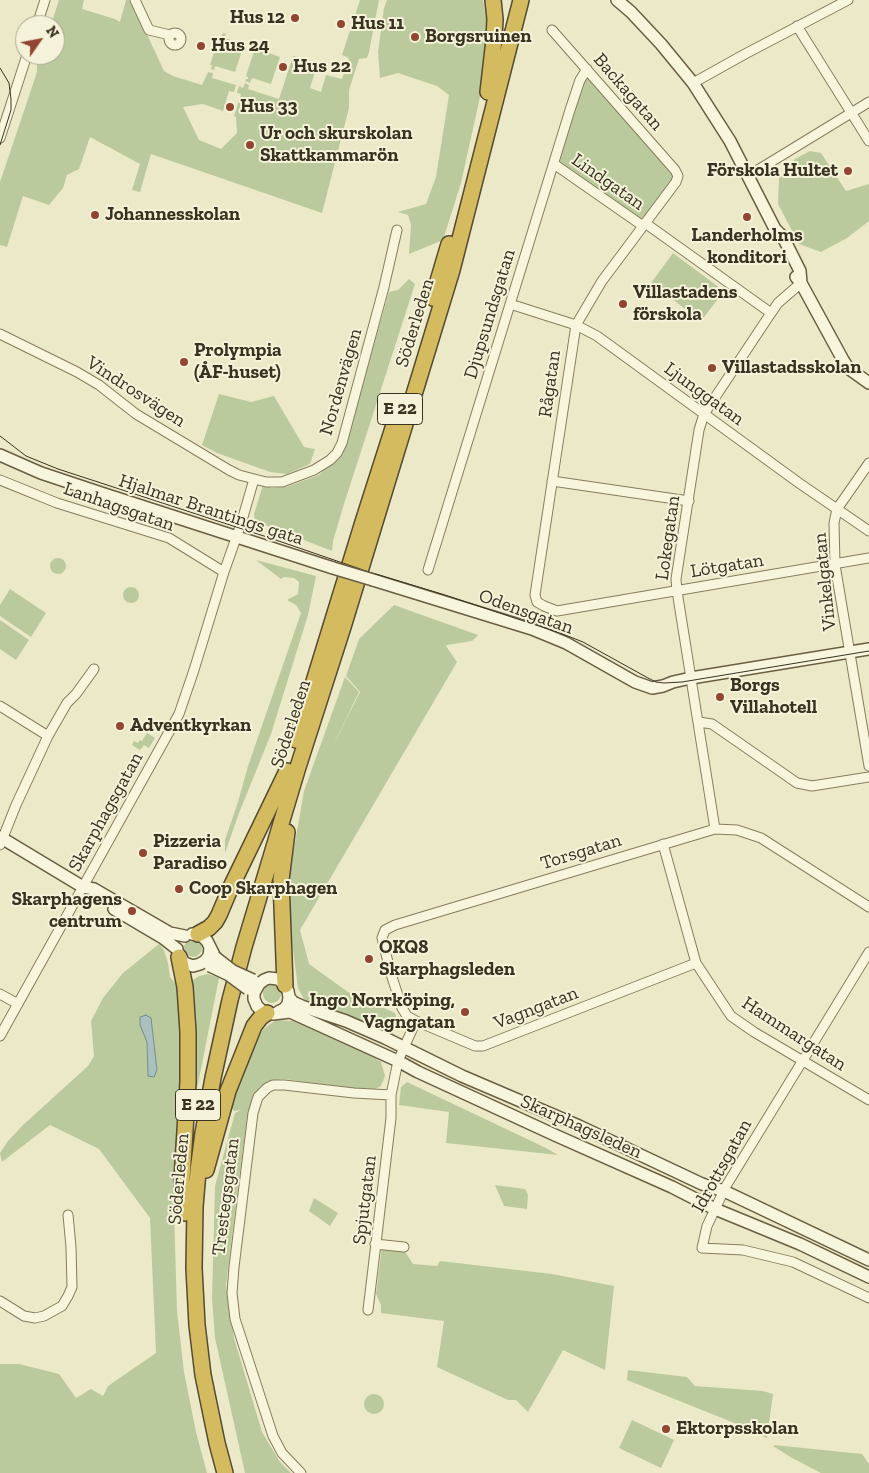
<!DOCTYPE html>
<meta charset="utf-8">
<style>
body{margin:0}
#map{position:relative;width:869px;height:1473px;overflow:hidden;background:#ece9c9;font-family:"Zilla Slab",serif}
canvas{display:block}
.north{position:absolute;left:15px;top:15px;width:50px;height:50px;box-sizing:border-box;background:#f4f2d8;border:1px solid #a9a58f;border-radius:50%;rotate:57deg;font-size:14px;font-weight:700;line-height:20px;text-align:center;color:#393221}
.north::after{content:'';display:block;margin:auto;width:18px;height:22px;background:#924632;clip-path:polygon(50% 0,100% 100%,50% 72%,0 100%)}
</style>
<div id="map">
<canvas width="869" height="1473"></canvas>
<div class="north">N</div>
</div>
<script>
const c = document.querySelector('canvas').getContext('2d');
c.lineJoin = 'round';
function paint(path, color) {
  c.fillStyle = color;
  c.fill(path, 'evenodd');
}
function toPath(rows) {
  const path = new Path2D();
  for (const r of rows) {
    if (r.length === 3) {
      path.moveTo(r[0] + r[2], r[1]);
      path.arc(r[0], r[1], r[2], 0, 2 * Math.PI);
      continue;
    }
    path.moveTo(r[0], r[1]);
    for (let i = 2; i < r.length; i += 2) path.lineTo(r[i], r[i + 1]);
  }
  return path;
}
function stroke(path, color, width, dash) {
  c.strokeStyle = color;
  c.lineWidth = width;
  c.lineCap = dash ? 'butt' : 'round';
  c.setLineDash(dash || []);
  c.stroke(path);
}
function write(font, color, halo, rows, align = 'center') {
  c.font = font + ' "Zilla Slab",serif';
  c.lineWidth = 4;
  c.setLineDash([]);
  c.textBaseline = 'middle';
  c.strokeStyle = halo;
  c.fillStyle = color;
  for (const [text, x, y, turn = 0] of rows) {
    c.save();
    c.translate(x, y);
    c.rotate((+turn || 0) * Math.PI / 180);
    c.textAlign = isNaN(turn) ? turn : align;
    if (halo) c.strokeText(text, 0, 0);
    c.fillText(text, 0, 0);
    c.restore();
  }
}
paint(toPath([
 [59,0,84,0,82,9,115,19,120,22,126,0,128,0,132,2,164,71,173,76,202,85,208,72,213,73,212,78,236,85,234,92,229,91,223,111,203,104,183,107,199,140,221,149,237,133,236,117,234,116,241,94,237,93,239,86,243,88,245,83,249,85,248,89,279,99,293,56,297,57,296,62,316,69,310,88,321,92,326,75,342,79,349,58,342,55,360,0,379,0,369,52,367,58,359,59,349,90,349,108,322,213,151,154,140,192,132,190,140,164,90,137,79,169,67,175,63,188,49,205,23,196,7,247,0,245,0,182,37,72,37,64,41,55,55,55,55,25,51,25],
 [387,0,483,0,491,47,461,183,443,240,409,254,411,225,408,215,398,212,426,204,436,177,449,95,437,86,398,73,380,78,378,52,384,8],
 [223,33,226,34,224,38,244,44,235,72,215,66,214,70,211,69,212,65,210,65,219,37,221,37],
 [257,44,262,45,261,50,280,57,271,84,252,78,250,83,245,81,246,79,248,79,248,77,246,76,255,48,258,48],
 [585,75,676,174,642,221,559,163],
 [810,151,821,153,846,191,869,184,869,221,847,238,821,252,799,244,778,204,779,178,795,159],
 [673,253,724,291,701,321,651,283],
 [409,279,415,284,344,504,333,541,332,551,255,521,254,514,263,485,272,488,286,487,319,475,342,453,358,401,389,292,398,290],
 [219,394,251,402,274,396,304,447,315,449,310,464,287,474,270,472,217,453,202,445],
 [58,566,8],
 [256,560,316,576,308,615,271,734,239,813,225,853,225,840,238,802,248,766,301,613,296,605,287,600,298,594,299,582,294,578,284,577,281,579],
 [131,595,8],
 [10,589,46,613,31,637,0,616,0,605],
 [394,605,478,635,472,641,447,645,446,646,457,662,300,930,309,964,348,992,395,1013,396,1017,393,1035,339,1012,305,1001,298,988,290,927,289,877,304,791,345,677,359,692,331,750,360,692,346,676,359,639],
 [0,620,29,640,16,660,0,649],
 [147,733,155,738,149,748,144,745,140,750,132,745,134,741,138,743,140,740,142,741],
 [193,948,9],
 [159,944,164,950,168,963,170,977,179,988,183,1073,174,1211,177,1311,184,1372,196,1432,207,1473,0,1473,0,1364,19,1364,59,1374,76,1398,91,1389,103,1396,108,1386,156,1353,150,1218,99,1149,50,1125,2,1162,0,1153,8,1141,23,1125,88,1066,94,1056,91,1021,103,998,123,973],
 [146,1015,151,1019,157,1070,148,1076],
 [208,974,219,978,197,1089,193,1087,190,982,199,976],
 [272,994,9],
 [276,1020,293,1021,375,1058,381,1062,385,1076,381,1086,372,1091,284,1079,268,1081,259,1088,252,1098,249,1111,247,1111,248,1112,236,1202,226,1285,234,1338,262,1432,280,1462,291,1473,245,1473,215,1338,212,1298,215,1186,235,1113,241,1110,234,1111,229,1104,258,1035,266,1027],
 [407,1082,546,1148,558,1155,446,1143,449,1112,399,1105,401,1087],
 [495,1185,525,1189,528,1195,527,1209,504,1206],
 [314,1198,338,1213,330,1226,309,1211],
 [382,1246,404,1250,413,1264,437,1266,440,1261,552,1274,614,1286,605,1370,563,1350,528,1412,516,1400,508,1400,437,1367,444,1321,381,1313,381,1305,376,1294],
 [628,1370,687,1377,695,1386,763,1391,773,1394,767,1438,742,1426,627,1380],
 [374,1404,10],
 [632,1420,674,1440,661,1468,619,1448],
 [774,1445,862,1454,869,1464,869,1473,821,1473,792,1458,773,1446]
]), '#bbca9d');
const water = toPath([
 [146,1015,151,1018,157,1070,154,1077,148,1076,147,1042,140,1025,140,1017,146,1015]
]);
paint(water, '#a9c0bf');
stroke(water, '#708f8e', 1);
const street = toPath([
 [135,0,149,30,170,35],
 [37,25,45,0],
 [797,26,869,141],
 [552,30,675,170,678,176,676,182,602,281,576,325,535,595,537,602,544,606,557,611,869,558],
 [175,39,6],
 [693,83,745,54,848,0],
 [0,138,27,55],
 [554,164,643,226],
 [748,176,869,102],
 [645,223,771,313],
 [510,304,576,325,597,336,799,483,869,531],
 [0,334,77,372,99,385,136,414,229,470,239,475,266,482,282,482,314,470,330,460,337,453,342,443,384,287,397,230],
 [869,463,837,509,834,523,835,565,869,766],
 [0,480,57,503,169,538,224,572],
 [552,481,689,501],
 [428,570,570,110,580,80,587,69],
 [0,706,48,736],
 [699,722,712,724,797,783,812,786,869,777],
 [715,829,677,591,676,579,699,430,704,414,767,319,778,303,801,283],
 [663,844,696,963,731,1016,754,1032,869,1100],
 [0,845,16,805,48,736,67,703,76,694,94,669],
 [869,952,726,1186,707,1226,702,1248,743,1250,793,1262,869,1298],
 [0,994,18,1004],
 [416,1021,407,1016,402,1008,391,974,382,938,385,930,395,925,715,829,737,830,761,838,869,907],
 [0,1036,179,714,194,670,224,572,241,524,254,479],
 [375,1244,404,1247],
 [0,1301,24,1316,35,1318,44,1316,62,1306,68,1296,72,1287,71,1247,68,1215],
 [368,1310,391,1118,391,1095],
 [301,1473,282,1453,273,1436,235,1319,232,1293,234,1267,253,1113,258,1097,267,1088,273,1085,284,1085,354,1093,391,1095,398,1061,416,1021,475,1046,483,1046,696,963]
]);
const secondary = toPath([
 [617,0,631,12,661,44,693,83,730,141,775,229,783,237,800,271,801,283],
 [796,277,801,283,843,360,848,368,869,383],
 [0,455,41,473,101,493,333,568],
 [373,580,532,629,566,643,635,682,652,688,663,686,673,682,691,678,869,649],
 [0,837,83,887,94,889,170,933,185,936],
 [114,909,163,938,177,949],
 [192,934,202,936,207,941,215,957],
 [179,954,184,963,193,966,200,964,205,961,209,956,210,947],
 [289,997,293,1002,304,1007,346,1021,385,1038,462,1076,579,1126,702,1184,724,1191,869,1260],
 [278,1012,284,1009,288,1004,289,997,288,991,285,985,278,979,269,978,264,980,259,984,254,993,254,999,257,1006,262,1011,273,1014,290,1012,398,1061,418,1072,557,1136,672,1187,715,1209,800,1244,869,1277]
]);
const highway = toPath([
 [488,92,494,40,495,19,493,0],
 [433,298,449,244],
 [296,740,363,522,393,428],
 [198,934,209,928,215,922,219,915,230,889,287,771],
 [179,957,185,987,188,1032,188,1082,182,1179,185,1213],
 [285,985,281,880,287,832],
 [206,1170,228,1091,254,1026,261,1017,267,1013],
 [225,1473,217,1443,203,1375,197,1325,194,1268,195,1207,198,1171,203,1133,213,1078,230,1000,244,947,298,767,343,627,452,270,521,0]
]);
stroke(street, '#877d5e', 11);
stroke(secondary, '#695e41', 14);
stroke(highway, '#554a32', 18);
stroke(street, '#f7f5dc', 9);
stroke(secondary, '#f7f5dc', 11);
stroke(highway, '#d5bb60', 15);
stroke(toPath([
 [0,68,9,83,11,99,11,110,0,145],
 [0,436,26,456,58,469,270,538,366,571,445,595,560,633,583,642,648,678,656,682,664,683,682,682,869,651]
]), '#393221', 1);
const secondaryBridge = toPath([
 [333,568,373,580],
 [215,957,233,971,253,980],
 [210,966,229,975,248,989]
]);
stroke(secondaryBridge, '#695e41', 14, []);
stroke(secondaryBridge, '#f7f5dc', 11);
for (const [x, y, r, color] of [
 [295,18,5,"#924632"],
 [341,24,5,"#924632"],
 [415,37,5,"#924632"],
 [201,46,5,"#924632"],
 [283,67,5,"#924632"],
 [230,107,5,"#924632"],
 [250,145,5,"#924632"],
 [848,171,5,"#924632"],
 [95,215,5,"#924632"],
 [747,217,5,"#924632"],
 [623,304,5,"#924632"],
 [184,362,5,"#924632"],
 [712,368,5,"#924632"],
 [720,697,5,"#924632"],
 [120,726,5,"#924632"],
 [143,853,5,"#924632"],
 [179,889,5,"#924632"],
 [132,911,5,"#924632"],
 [369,959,5,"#924632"],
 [465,1012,5,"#924632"],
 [666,1429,5,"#924632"]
]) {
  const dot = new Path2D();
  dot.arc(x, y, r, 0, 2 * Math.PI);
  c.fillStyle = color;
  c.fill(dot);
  stroke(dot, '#f4f2d8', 2);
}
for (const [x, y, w] of [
 [400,409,45],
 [198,1105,45]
]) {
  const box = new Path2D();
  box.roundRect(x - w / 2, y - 15.5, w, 31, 4);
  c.fillStyle = '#f4f2d8';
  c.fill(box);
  stroke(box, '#393221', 1);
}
write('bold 18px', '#393221', null, [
 ["E 22",400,409],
 ["E 22",198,1105]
]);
write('bold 19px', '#393221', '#f4f2d8', [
 ["Hus 12",285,18,"right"],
 ["Hus 11",351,24],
 ["Borgsruinen",425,37],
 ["Hus 24",211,46],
 ["Hus 22",293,67],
 ["Hus 33",240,107],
 ["Ur och skurskolan",260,134],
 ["Skattkammarön",260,156],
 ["Förskola Hultet",838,171,"right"],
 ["Johannesskolan",105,215],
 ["Landerholms",747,236,"center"],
 ["konditori",747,258,"center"],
 ["Villastadens",633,293],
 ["förskola",633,315],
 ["Prolympia",194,351],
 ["(ÅF-huset)",194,373],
 ["Villastadsskolan",722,368],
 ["Borgs",730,686],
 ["Villahotell",730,708],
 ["Adventkyrkan",130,726],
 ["Pizzeria",153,842],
 ["Paradiso",153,864],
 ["Coop Skarphagen",189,889],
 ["Skarphagens",122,900,"right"],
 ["centrum",122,922,"right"],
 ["OKQ8",379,948],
 ["Skarphagsleden",379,970],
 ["Ingo Norrköping,",455,1001,"right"],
 ["Vagngatan",455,1023,"right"],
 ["Ektorpsskolan",676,1429]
], 'left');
write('19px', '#393221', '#f4f2d8', [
 ["Backagatan",628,92,49],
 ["Lindgatan",608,182,35],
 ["Djupsundsgatan",490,314,-73],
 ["Söderleden",415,323,-73],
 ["Nordenvägen",341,382,-74],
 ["Rågatan",550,384,-82],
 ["Vindrosvägen",136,392,33],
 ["Ljunggatan",704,394,36],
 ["Lanhagsgatan",119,507,19],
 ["Hjalmar Brantings gata",211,510,18],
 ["Lokegatan",668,538,-82],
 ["Lötgatan",727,566,-9],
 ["Vinkelgatan",825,582,-96],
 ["Odensgatan",526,612,20],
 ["Söderleden",291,724,-72],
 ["Skarphagsgatan",106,812,-61],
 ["Torsgatan",581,852,-17],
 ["Vagngatan",536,1008,-21],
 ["Hammargatan",794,1034,33],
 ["Skarphagsleden",581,1127,24],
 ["Idrottsgatan",722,1166,-61],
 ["Söderleden",179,1179,-85],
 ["Trestegsgatan",226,1197,-83],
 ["Spjutgatan",365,1200,-83]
]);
</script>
